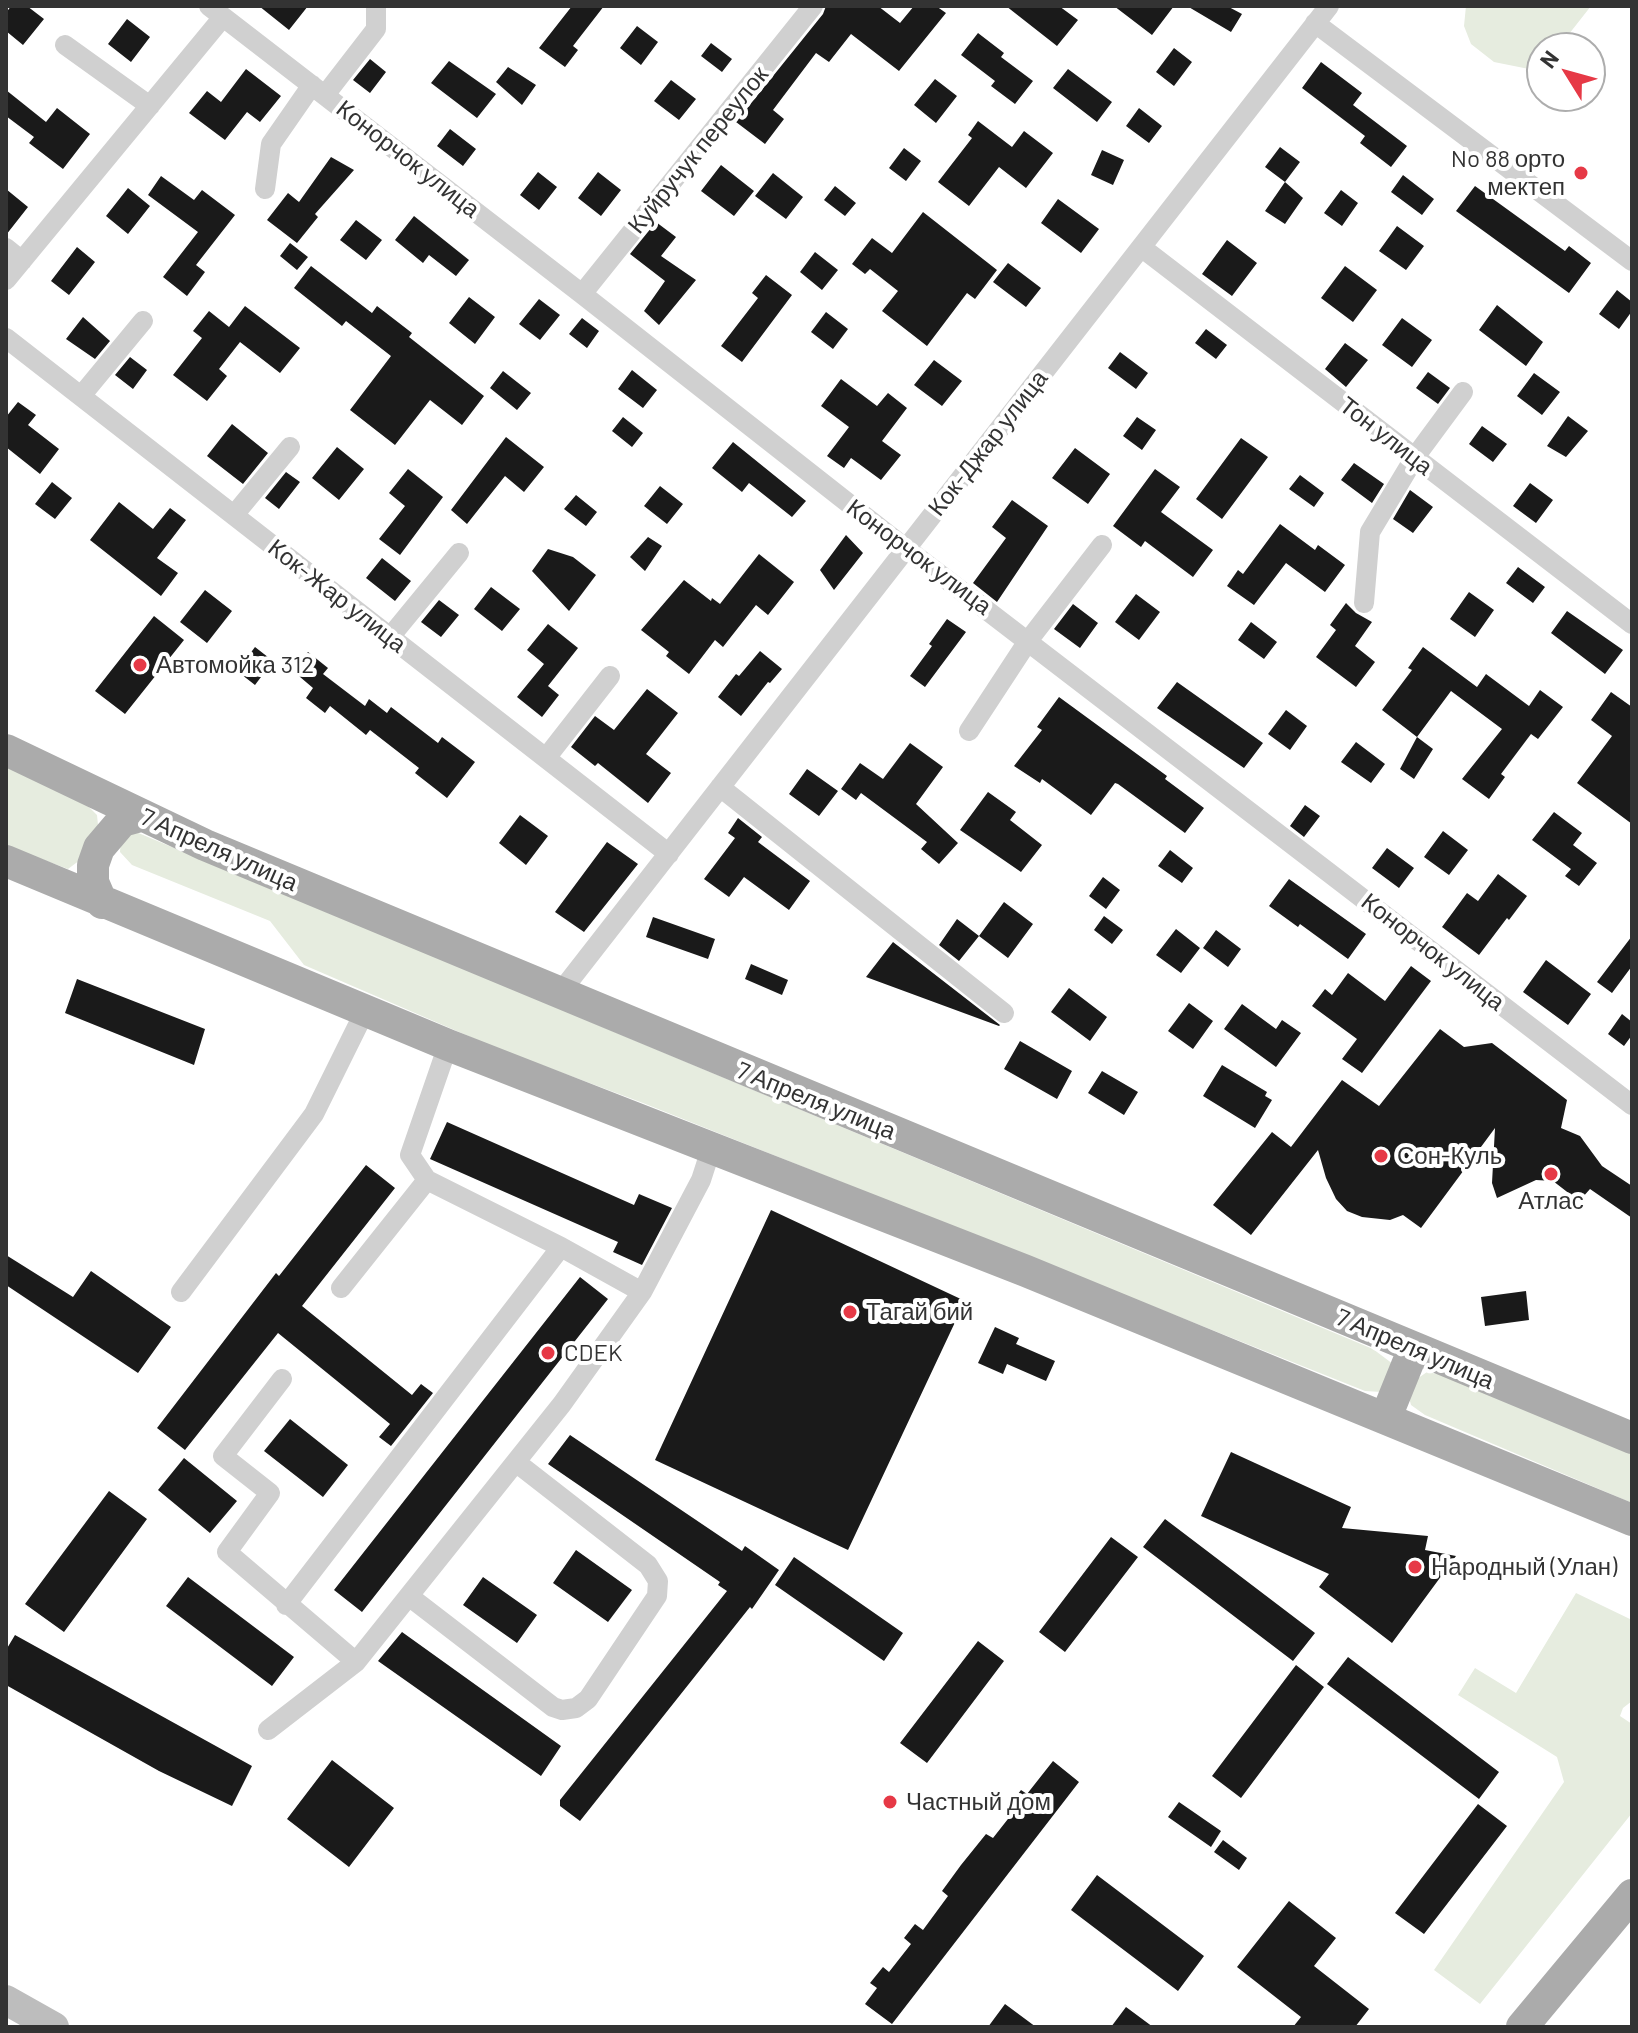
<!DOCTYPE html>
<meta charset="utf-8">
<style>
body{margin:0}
#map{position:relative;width:1638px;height:2033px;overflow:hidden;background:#fff;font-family:Barlow,sans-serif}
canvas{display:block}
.frame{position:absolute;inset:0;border:8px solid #333;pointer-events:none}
.north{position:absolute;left:1526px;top:32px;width:80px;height:80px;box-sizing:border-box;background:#fff;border:2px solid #adadad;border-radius:50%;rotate:307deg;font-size:22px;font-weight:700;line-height:32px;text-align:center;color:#333}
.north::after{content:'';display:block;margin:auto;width:28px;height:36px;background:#e63946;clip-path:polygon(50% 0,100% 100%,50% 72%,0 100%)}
</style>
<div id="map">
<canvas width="1638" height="2033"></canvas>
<div class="frame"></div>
<div class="north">N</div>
</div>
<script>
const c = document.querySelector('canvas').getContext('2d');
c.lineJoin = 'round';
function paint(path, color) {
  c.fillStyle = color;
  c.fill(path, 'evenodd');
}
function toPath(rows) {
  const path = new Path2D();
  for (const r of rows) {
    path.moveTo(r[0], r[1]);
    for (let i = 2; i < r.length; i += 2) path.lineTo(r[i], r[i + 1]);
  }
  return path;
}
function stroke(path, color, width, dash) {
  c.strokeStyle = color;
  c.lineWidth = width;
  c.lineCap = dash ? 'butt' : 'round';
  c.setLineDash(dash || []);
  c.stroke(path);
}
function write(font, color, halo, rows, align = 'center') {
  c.font = font + ' Barlow,sans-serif';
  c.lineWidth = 8;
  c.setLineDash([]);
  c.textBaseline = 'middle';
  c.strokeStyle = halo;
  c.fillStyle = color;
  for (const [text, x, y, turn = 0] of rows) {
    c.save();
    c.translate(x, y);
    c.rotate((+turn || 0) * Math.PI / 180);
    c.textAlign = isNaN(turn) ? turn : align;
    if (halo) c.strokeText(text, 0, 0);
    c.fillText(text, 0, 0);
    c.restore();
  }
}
paint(toPath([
 [1466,6,1591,6,1558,48,1542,48,1542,63,1529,69,1494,62,1471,44,1464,26],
 [6,763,87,805,97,815,99,835,84,857,68,869,6,846],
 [136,832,1373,1349,1393,1364,1381,1392,1365,1391,643,1103,496,1048,304,965,270,921,132,865,120,852,121,838],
 [1427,1372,1443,1375,1632,1453,1632,1503,1425,1415,1411,1405,1408,1394,1414,1381],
 [1576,1593,1632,1620,1632,1701,1623,1708,1620,1716,1632,1724,1632,1813,1480,2004,1434,1970,1564,1782,1557,1757,1458,1695,1475,1668,1516,1693]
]), '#e6ecdf');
paint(toPath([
 [11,6,27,6,44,19,23,45,6,31,6,13],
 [259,6,308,6,289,30],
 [572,6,604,6,573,46,578,50,565,67,539,48],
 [826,6,878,6,900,23,914,6,936,6,946,13,899,71,851,34,829,62,816,53,773,110,784,119,765,144,736,122,823,14],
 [1006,6,1059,6,1078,20,1057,46],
 [1114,6,1174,6,1152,35],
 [1187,6,1227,6,1242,14,1231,32],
 [127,19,150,37,131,62,108,44],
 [637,26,658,42,641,65,620,48],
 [978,33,1004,53,1001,57,1033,81,1015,104,991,86,995,81,961,55],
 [711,43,732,59,722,72,701,56],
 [1174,48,1192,62,1174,86,1156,72],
 [370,59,386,72,370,93,353,80],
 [449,61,496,94,477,118,431,83],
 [1321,62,1362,93,1353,105,1407,146,1391,167,1360,143,1365,136,1302,88],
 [508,67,536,85,522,105,496,82],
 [246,69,281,96,260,122,247,112,225,140,189,113,207,91,221,102],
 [1068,69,1112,102,1097,122,1053,88],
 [935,79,957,96,936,123,914,105],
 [671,80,696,99,679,120,654,101],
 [6,90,46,122,57,108,90,134,63,169,29,143,34,137,6,116],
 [1139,108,1162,126,1149,143,1126,126],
 [978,121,1012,147,1024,131,1053,153,1026,188,999,167,969,206,938,182,972,138,968,135],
 [450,129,476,149,463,166,437,146],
 [1280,147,1300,162,1285,182,1265,167],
 [904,148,921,161,906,181,889,168],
 [1102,150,1124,160,1113,185,1091,175],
 [331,157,354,170,315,214,318,217,297,243,267,220,288,193,299,202],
 [721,165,754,191,734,216,701,191],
 [538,172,557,187,539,210,520,195],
 [598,172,621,190,601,216,578,198],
 [773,173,803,197,786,219,755,196],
 [1403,175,1434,199,1422,215,1391,192],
 [161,176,194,200,202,190,235,215,196,265,205,272,187,296,163,277,198,232,148,195],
 [1285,182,1303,198,1285,224,1265,211],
 [835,186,856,203,845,216,824,200],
 [1475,186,1565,251,1569,246,1591,263,1569,293,1456,211],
 [128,188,150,206,128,234,106,216],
 [6,189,28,207,6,235],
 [1341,190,1358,203,1342,226,1324,213],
 [1058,199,1099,229,1081,253,1041,223],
 [923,212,997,270,975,299,967,293,927,346,882,311,898,291,870,269,865,274,852,264,872,238,892,253],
 [414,216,469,260,456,276,429,255,423,263,395,240],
 [356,220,382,240,366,260,340,240],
 [656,222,676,237,661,256,696,280,659,325,644,311,665,281,630,254],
 [1397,226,1424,246,1406,270,1379,251],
 [1227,240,1257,263,1232,296,1202,274],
 [290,243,308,257,297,270,280,256],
 [77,247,95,262,69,295,51,281],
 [815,252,838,270,822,290,800,272],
 [1008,263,1041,288,1026,307,993,282],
 [311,266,372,313,377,306,412,333,409,337,484,396,462,425,430,400,395,445,350,410,391,356,346,321,342,326,294,288],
 [1345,266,1377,290,1353,322,1321,298],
 [766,275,792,295,742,362,721,346,758,298,752,293],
 [1617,290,1632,302,1632,311,1619,329,1599,314],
 [469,297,495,317,475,344,449,323],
 [539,299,560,315,540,340,519,324],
 [1497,305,1543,342,1526,366,1479,330],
 [245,306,300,348,280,373,240,342,219,369,227,376,207,401,173,375,202,338,193,331,209,311,229,327],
 [826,312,848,329,833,349,811,332],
 [83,317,110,341,95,359,66,339],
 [582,318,599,331,587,348,569,334],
 [1402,318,1432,340,1412,367,1382,345],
 [1206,329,1227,345,1216,359,1195,343],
 [1345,343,1368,360,1346,387,1325,369],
 [1120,352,1148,373,1136,389,1108,368],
 [130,357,147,370,133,389,115,375],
 [934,360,962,381,942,406,914,385],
 [632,370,657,390,643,408,618,389],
 [503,371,531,393,517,410,490,388],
 [1428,372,1450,388,1438,404,1416,388],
 [1534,373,1560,392,1542,415,1517,396],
 [841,379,877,406,888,393,907,408,882,441,901,455,881,480,851,458,844,468,827,456,849,427,821,406],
 [18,402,36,415,28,425,59,449,40,474,6,447,6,417],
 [1568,416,1588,431,1566,457,1547,446],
 [623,417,643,433,632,447,612,431],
 [1137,417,1156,430,1142,450,1123,436],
 [232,424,268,453,243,484,207,456],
 [1482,426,1507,444,1493,462,1469,444],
 [506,437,544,467,524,492,505,476,467,524,451,510],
 [1241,438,1268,457,1222,519,1196,499],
 [733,442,806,501,792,517,749,483,742,492,712,468],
 [337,447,364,469,339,500,312,478],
 [1075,448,1110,474,1088,504,1052,478],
 [1354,463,1384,484,1372,503,1341,480],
 [408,469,443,497,400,555,379,539,405,506,389,493],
 [1155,469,1180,487,1161,512,1213,550,1193,577,1145,541,1141,547,1113,526],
 [286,472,300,482,279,509,265,498],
 [1300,475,1324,493,1314,507,1289,489],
 [52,482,72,498,55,519,35,504],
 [1530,483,1553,500,1536,523,1513,506],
 [660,486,683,504,667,524,644,506],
 [1410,490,1433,507,1413,533,1393,519],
 [576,495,597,512,586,526,564,509],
 [1012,500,1048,526,997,602,973,583,1006,538,992,527],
 [119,502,153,529,170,508,186,520,157,558,178,573,161,596,90,540],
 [1280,524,1315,550,1318,545,1345,565,1325,592,1286,563,1254,605,1227,586,1238,570,1243,574],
 [846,535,863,553,834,590,820,570],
 [648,537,662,546,645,571,630,557],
 [548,549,573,557,596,575,569,611,532,571],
 [759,554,794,582,768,615,756,605,723,647,715,640,689,674,666,656,669,652,641,630,684,580,711,601,712,598,720,604],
 [382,558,411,581,395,601,366,578],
 [1518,567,1545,587,1533,603,1506,583],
 [491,587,520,609,502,631,474,609],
 [205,590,232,611,207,643,180,622],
 [1469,592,1494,610,1475,637,1450,619],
 [1136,594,1160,612,1139,640,1115,622],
 [439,600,459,615,441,637,421,622],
 [1346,603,1356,613,1372,622,1355,646,1375,662,1356,687,1316,657,1336,630,1330,625],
 [1073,604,1098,623,1080,648,1054,629],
 [1567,611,1623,650,1605,674,1551,633],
 [154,616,184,640,125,714,95,691],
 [947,619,966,632,925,687,910,676,932,646,929,644],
 [1251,622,1277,642,1264,659,1238,640],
 [548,624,578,648,548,686,559,695,542,717,517,697,544,664,527,650],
 [255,647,273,661,255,685,237,671],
 [1423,647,1477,687,1486,674,1529,706,1540,690,1563,707,1538,739,1531,734,1501,774,1505,777,1489,799,1462,779,1502,729,1451,691,1417,737,1382,710,1412,670,1408,668],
 [760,651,782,669,770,683,768,682,741,716,718,697,736,674,739,676],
 [308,652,328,668,323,674,365,706,369,699,387,713,391,707,438,743,442,737,475,762,447,798,415,773,419,768,370,730,366,735,330,706,325,713,306,698,313,688,293,671],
 [1177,682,1263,743,1244,768,1157,708],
 [647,689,678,713,646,754,671,773,648,803,598,763,595,766,571,747,595,716,614,730],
 [1611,692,1632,707,1632,824,1577,783,1612,736,1591,720],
 [1059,697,1167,776,1165,779,1204,808,1185,833,1118,784,1115,783,1091,815,1042,779,1040,783,1014,766,1042,730,1037,727],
 [1286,710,1307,726,1290,750,1268,734],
 [1417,737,1433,749,1414,779,1400,769],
 [1356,742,1385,764,1371,783,1341,762],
 [910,743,943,767,916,804,958,843,939,864,921,849,927,842,861,793,856,800,841,789,860,763,883,779],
 [807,769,838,791,819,816,789,794],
 [988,792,1016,812,1010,820,1042,845,1021,872,960,830],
 [1305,805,1320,816,1304,837,1290,826],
 [1554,812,1582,833,1573,845,1597,863,1579,886,1565,876,1571,869,1532,840],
 [520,815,548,836,526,865,499,843],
 [738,818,762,837,758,842,810,881,789,910,744,877,729,897,704,879,735,838,728,833],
 [1443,831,1468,850,1449,875,1424,857],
 [607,842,638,864,584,932,555,912],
 [1387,848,1414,868,1399,888,1372,868],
 [1170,850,1193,868,1182,883,1158,866],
 [1498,874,1527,896,1509,920,1507,918,1479,955,1442,927,1467,893,1478,901],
 [1103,877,1120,890,1106,909,1089,896],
 [1289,879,1366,934,1348,959,1300,924,1298,927,1269,906],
 [1004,902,1033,924,1008,958,979,936],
 [1104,916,1123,930,1112,944,1094,930],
 [653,917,715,939,708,959,646,937],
 [957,919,979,936,959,961,939,945],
 [1176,929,1200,948,1181,973,1156,955],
 [1216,930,1241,949,1228,967,1203,948],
 [1632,936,1632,966,1612,993,1597,982],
 [893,942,1000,1025,999,1026,866,977],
 [1546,960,1591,994,1568,1025,1523,992],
 [751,964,788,980,782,995,745,979],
 [1411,966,1431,981,1362,1073,1342,1059,1357,1039,1312,1006,1325,989,1332,995,1348,973,1385,1001],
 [77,979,205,1029,194,1065,65,1013],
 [1069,988,1107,1017,1090,1041,1051,1012],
 [1189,1003,1213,1021,1193,1049,1168,1031],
 [1242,1004,1276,1029,1282,1020,1301,1033,1276,1067,1224,1029],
 [1622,1014,1632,1022,1632,1035,1624,1046,1608,1034],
 [1440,1029,1464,1047,1492,1043,1567,1100,1561,1128,1580,1136,1602,1166,1632,1186,1632,1218,1590,1189,1582,1198,1575,1198,1553,1181,1536,1180,1497,1198,1492,1183,1495,1128,1421,1228,1403,1215,1390,1220,1362,1217,1347,1211,1336,1199,1326,1178,1318,1150,1251,1235,1213,1205,1272,1132,1291,1147,1342,1080,1379,1106],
 [1020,1041,1072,1071,1057,1099,1004,1069],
 [1222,1065,1267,1092,1265,1096,1272,1100,1255,1128,1203,1096],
 [1102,1071,1138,1092,1124,1115,1088,1093],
 [447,1122,634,1205,639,1194,672,1208,642,1265,613,1252,618,1242,430,1159],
 [366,1165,395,1188,302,1306,412,1395,421,1384,433,1393,391,1446,379,1437,390,1424,278,1333,185,1450,157,1428,276,1273,279,1276],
 [771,1210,965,1301,848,1550,655,1460],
 [6,1255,73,1297,91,1271,171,1327,138,1373,6,1285],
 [580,1277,608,1299,362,1612,334,1590],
 [1526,1291,1529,1320,1485,1326,1481,1297],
 [995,1327,1019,1338,1016,1344,1055,1361,1046,1381,1007,1364,1003,1374,978,1363],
 [290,1419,348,1465,323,1497,264,1451],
 [570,1435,742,1551,745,1546,779,1570,752,1609,750,1607,580,1821,560,1806,560,1800,727,1591,718,1585,720,1582,548,1464],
 [1231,1452,1351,1507,1342,1528,1428,1536,1425,1550,1456,1556,1392,1643,1319,1587,1329,1574,1201,1516],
 [184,1458,237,1501,210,1533,158,1490],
 [109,1491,147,1519,64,1632,25,1604],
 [1165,1519,1315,1633,1293,1661,1143,1547],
 [1111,1537,1138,1557,1065,1652,1039,1632],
 [576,1550,632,1590,608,1622,553,1583],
 [794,1557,903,1633,884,1661,775,1585],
 [188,1577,294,1657,272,1686,166,1606],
 [483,1577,537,1615,517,1643,463,1605],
 [402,1632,561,1746,541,1776,378,1661],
 [15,1635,252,1766,232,1806,159,1771,6,1685,6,1650],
 [978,1641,1004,1661,927,1763,900,1743],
 [1348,1657,1499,1772,1479,1799,1327,1684],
 [1296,1665,1324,1687,1241,1798,1212,1776],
 [332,1760,394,1808,349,1867,287,1819],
 [1053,1761,1079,1782,892,2024,865,2004,877,1988,870,1983,883,1967,889,1972,911,1944,904,1938,915,1924,923,1930,948,1896,942,1891,961,1865,986,1834,993,1838,1015,1810,1009,1806,1021,1790,1027,1794],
 [1179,1802,1221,1831,1211,1847,1168,1817],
 [1478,1804,1507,1826,1424,1934,1395,1913],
 [1223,1840,1247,1858,1239,1870,1214,1852],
 [1097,1875,1204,1956,1178,1991,1071,1910],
 [1289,1901,1336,1938,1314,1966,1369,2009,1355,2027,1293,2027,1301,2017,1237,1967],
 [1005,2004,1036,2027,988,2027],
 [1126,2007,1153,2027,1111,2027]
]), '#1a1a1a');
stroke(toPath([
 [209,6,582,294,899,543,1632,1105],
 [1315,23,1632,261],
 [65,45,150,106],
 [325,95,376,29,376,6],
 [265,189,271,144,312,85],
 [1141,247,1632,624],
 [6,248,22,261],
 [6,280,223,17],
 [582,294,813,6],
 [6,338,669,854],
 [81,396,143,321],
 [234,515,290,447],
 [1364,603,1370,532,1415,457,1463,392],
 [390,637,459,553],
 [969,731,1028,641,1102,545],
 [546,758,610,676],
 [720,787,1004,1013],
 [559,994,1329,6],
 [448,1045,410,1155,427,1180,561,1247,642,1292],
 [341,1288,427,1180],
 [181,1292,314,1114,365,1011],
 [282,1379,223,1456,270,1493,227,1552,356,1662],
 [410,1597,553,1707,562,1710,576,1708,588,1699,657,1596,658,1581,648,1565,517,1463],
 [286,1605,561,1247],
 [268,1730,356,1662,562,1404,642,1292,701,1180,712,1146]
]), '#d0d0d0', 20);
stroke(toPath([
 [6,2000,54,2027]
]), '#bdbdbd', 30);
stroke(toPath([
 [6,750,205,845,1632,1438],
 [6,861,448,1045,1026,1271,1632,1520],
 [102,903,93,882,93,865,99,848,122,821,140,816],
 [1386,1417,1414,1348],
 [1522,2027,1632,1895]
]), '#ababab', 32);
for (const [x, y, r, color] of [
 [1581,173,8,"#e63946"],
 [140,665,8,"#e63946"],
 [1381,1156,8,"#e63946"],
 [1551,1174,8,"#e63946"],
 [850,1312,8,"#e63946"],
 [548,1353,8,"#e63946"],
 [1415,1567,8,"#e63946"],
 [890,1802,8,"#e63946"]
]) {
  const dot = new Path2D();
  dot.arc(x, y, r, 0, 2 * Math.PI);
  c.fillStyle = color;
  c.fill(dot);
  stroke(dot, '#fff', 3);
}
write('24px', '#333', '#fff', [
 ["Куйручук переулок",698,150,-51],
 ["Конорчок улица",408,159,38],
 ["Тон улица",1386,436,38],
 ["Кок-Джар улица",988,443,-52],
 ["Конорчок улица",919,557,37],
 ["Кок-Жар улица",337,596,38],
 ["7 Апреля улица",219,850,24],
 ["Конорчок улица",1433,952,38],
 ["7 Апреля улица",816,1101,22],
 ["7 Апреля улица",1415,1349,23]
]);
write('24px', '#333', '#fff', [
 ["No 88 орто",1565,159,"right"],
 ["мектеп",1565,187,"right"],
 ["Автомойка 312",156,665],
 ["Сон-Куль",1397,1156],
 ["Атлас",1551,1201,"center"],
 ["Тагай бий",866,1312],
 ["CDEK",564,1353],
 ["Народный (Улан)",1431,1567],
 ["Частный дом",906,1802]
], 'left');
</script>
